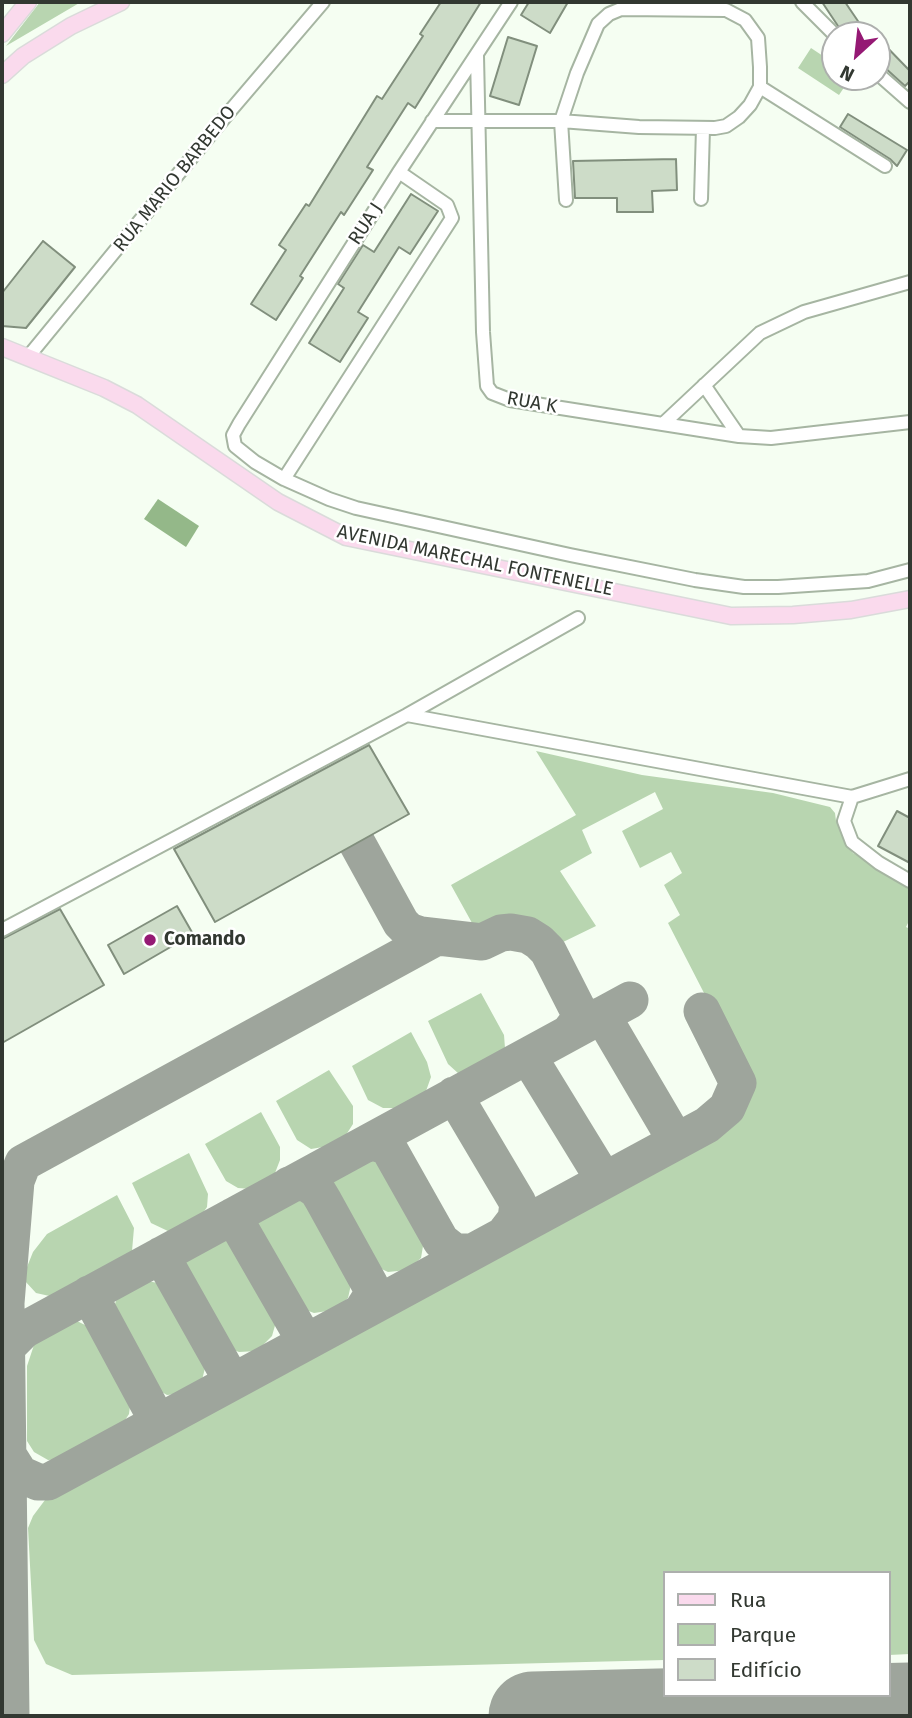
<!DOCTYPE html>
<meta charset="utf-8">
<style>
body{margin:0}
#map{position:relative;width:912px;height:1718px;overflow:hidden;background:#f5fef2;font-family:"Fira Sans",sans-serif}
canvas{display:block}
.frame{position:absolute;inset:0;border:4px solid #323831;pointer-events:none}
.legend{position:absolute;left:663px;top:1571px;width:228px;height:126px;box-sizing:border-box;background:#fff;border:2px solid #adafad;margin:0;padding:9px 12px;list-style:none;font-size:21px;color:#323831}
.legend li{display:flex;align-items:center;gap:14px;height:35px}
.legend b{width:35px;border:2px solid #adafad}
.north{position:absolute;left:821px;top:21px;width:70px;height:70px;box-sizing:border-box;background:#fff;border:2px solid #adafad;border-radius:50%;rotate:207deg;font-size:19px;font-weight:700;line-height:28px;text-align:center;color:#323831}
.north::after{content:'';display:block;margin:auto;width:24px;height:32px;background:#951974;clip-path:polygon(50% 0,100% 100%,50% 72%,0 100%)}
</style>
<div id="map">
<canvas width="912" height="1718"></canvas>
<div class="frame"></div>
<ul class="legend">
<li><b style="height:9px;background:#fadaed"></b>Rua</li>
<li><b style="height:19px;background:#b8d5b0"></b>Parque</li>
<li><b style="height:19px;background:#cddcc8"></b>Edifício</li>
</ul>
<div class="north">N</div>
</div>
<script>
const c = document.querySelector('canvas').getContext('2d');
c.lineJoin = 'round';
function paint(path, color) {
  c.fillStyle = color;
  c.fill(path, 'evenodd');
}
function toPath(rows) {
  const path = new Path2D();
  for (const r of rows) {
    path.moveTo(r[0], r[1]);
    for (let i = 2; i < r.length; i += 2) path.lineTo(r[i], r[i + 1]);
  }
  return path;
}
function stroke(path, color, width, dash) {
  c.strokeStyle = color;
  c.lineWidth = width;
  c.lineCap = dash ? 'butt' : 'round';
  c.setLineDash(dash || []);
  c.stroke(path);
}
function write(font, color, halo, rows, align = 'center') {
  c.font = font + ' "Fira Sans",sans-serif';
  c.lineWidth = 5;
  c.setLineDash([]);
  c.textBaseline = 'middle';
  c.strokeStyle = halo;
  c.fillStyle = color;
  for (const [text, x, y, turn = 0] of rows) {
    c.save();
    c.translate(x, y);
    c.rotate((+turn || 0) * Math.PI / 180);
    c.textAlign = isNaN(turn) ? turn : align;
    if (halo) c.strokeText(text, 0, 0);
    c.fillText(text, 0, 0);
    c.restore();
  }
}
paint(toPath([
 [40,2,81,2,6,46],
 [811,48,835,64,835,77,851,77,839,95,798,68],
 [536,751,642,775,773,793,830,807,835,813,836,821,840,822,847,845,853,853,910,884,910,919,906,927,910,929,910,1654,889,1655,889,1573,665,1573,665,1660,72,1675,46,1664,34,1640,28,1528,33,1516,51,1492,724,1125,740,1106,745,1087,739,1061,668,923,680,915,664,885,682,873,671,852,640,868,622,831,663,809,655,792,582,830,592,853,560,871,596,926,559,944,536,926,518,919,497,920,477,932,451,885,576,815],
 [481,993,504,1035,505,1048,500,1057,468,1073,459,1074,448,1064,428,1021],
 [411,1032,427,1062,431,1077,426,1091,413,1103,400,1108,383,1108,368,1100,352,1066],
 [329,1070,353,1106,353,1124,344,1138,329,1146,311,1149,297,1140,276,1101],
 [261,1112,280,1147,280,1160,275,1173,264,1184,251,1189,238,1188,226,1181,205,1144],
 [189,1153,208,1194,207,1207,199,1219,183,1231,170,1232,151,1223,132,1183],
 [364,1155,382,1162,425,1234,421,1258,407,1270,388,1272,371,1264,330,1193,331,1172,344,1159],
 [117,1195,134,1228,132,1251,127,1258,54,1297,36,1293,25,1281,27,1267,33,1252,47,1234],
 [291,1196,312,1203,352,1280,348,1298,334,1310,314,1313,292,1305,253,1230,259,1209,272,1199],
 [215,1235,233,1243,276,1322,272,1336,257,1351,239,1352,221,1345,178,1273,182,1254,197,1240],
 [147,1281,158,1283,169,1292,203,1356,205,1368,202,1380,186,1393,167,1395,153,1387,116,1319,114,1307,117,1298,129,1286],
 [64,1320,75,1320,85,1325,93,1332,129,1397,130,1406,129,1414,120,1428,63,1459,48,1460,34,1452,27,1441,27,1366,34,1345,56,1324]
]), '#b8d5b0');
paint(toPath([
 [158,499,199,526,186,547,144,519]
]), '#94b889');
stroke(toPath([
 [357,843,401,923,409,931,421,935,482,942,501,933,511,932,528,935,539,942,548,951,579,1012,578,1021,569,1033],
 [602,1015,676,1141],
 [528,1056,604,1180],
 [454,1095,518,1203,516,1219,506,1232],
 [364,1145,373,1142,388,1147,441,1241,455,1252,469,1252],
 [289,1185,299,1182,308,1184,317,1190,323,1200,370,1285,372,1295,362,1311],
 [233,1216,305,1341],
 [161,1255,232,1381],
 [89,1294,158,1422],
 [7,1347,24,1330,630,1000],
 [8,1455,20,1474,38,1482,48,1482,707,1125,727,1108,738,1083,702,1011],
 [11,1716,6,1303,16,1181,23,1163,437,937]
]), '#9ea59c', 37);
stroke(toPath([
 [533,1716,910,1707]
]), '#9ea59c', 89);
const building = toPath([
 [441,2,481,2,415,108,408,103,367,167,373,170,344,215,341,212,300,276,303,278,276,320,251,304,286,250,279,245,306,204,309,206,377,96,382,99,423,36,420,34,441,2],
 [529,2,568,2,550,33,521,15,529,2],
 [822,2,845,2,862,27,851,35,844,35,822,2],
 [508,37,537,46,519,105,490,96,508,37],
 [877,37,910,71,910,81,905,86,883,66,877,64,877,37],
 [848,114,907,150,897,166,890,159,840,127,848,114],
 [676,159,677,190,652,191,653,212,617,212,617,198,575,198,573,161,676,159],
 [411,194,438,211,410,254,399,247,358,312,368,318,340,362,309,343,344,288,338,284,363,245,374,252,411,194],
 [43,241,75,267,26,328,2,326,2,293,43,241],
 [369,745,409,814,215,922,174,849,369,745],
 [897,811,910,818,910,863,878,846,897,811],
 [177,906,193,934,124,974,108,945,177,906],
 [60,909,104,985,2,1043,2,939,60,909]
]);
paint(building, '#cddcc8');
stroke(building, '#818f7d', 2);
const minor = toPath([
 [511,2,399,172,239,424,233,435,235,446,255,462,284,479,329,499,356,508,570,555,695,580,744,587,778,587,868,581,910,570],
 [802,2,835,35],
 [621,9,726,10,745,20,758,38,760,67,760,87,750,105,739,117,726,126,715,128,639,127,561,121,577,73,598,24,609,14,621,9],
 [477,56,483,332,487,386,492,393,510,400,739,436,771,438,910,422],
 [877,73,910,102],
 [760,87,885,166],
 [432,121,561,121,566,200],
 [701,199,703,128],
 [28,357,225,117,323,2],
 [704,385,739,436],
 [664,423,760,333,804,312,910,282],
 [284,479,452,218,447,205,399,172],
 [407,715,852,797,910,779],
 [852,797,844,821,852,842,879,863,910,881],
 [2,930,407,715,578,618]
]);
const major = toPath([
 [2,34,28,2],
 [2,75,23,56,71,26,121,2],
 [2,347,104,388,137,405,278,502,346,537,731,616,793,615,851,610,910,599]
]);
stroke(minor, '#a6b5a2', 16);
stroke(major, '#dadbda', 19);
stroke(minor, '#fff', 12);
stroke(major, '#fadaed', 16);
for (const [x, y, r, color] of [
 [150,940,7,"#951974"]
]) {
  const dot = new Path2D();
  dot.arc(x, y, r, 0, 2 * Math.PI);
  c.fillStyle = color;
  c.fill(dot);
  stroke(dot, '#fff', 2.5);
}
write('19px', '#323831', '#fff', [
 ["RUA MARIO BARBEDO",175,179,-51],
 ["RUA J",366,224,-57],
 ["RUA K",532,403,10],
 ["AVENIDA MARECHAL FONTENELLE",475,561,12]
]);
write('bold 19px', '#323831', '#fff', [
 ["Comando",164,940]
], 'left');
</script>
